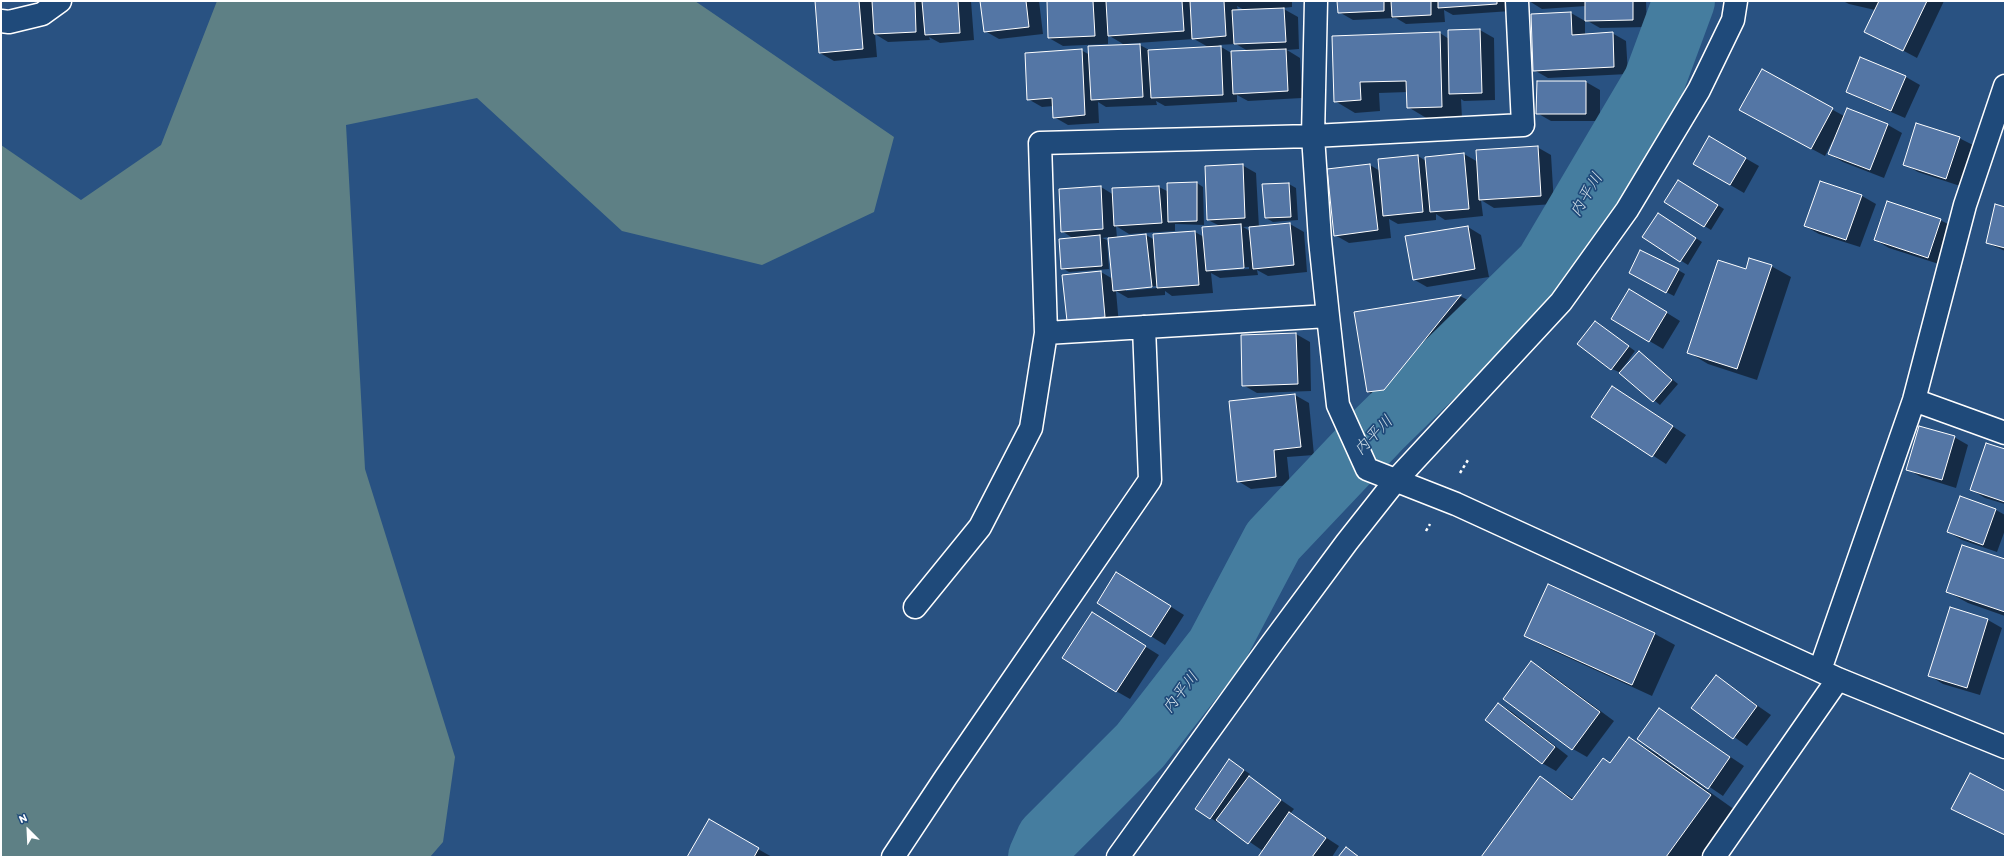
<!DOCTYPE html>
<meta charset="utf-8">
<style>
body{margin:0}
#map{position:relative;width:2006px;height:858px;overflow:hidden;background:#295282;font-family:Itim,sans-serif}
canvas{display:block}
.frame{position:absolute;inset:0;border:2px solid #fff;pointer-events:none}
.north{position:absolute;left:8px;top:810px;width:40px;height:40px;-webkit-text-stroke:3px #1f4a7a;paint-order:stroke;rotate:336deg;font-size:11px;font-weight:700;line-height:16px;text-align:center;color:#fff}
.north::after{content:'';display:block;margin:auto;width:14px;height:18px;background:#fff;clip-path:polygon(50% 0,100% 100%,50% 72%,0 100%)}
</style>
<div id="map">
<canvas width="2006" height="858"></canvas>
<div class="frame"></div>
<div class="north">N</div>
</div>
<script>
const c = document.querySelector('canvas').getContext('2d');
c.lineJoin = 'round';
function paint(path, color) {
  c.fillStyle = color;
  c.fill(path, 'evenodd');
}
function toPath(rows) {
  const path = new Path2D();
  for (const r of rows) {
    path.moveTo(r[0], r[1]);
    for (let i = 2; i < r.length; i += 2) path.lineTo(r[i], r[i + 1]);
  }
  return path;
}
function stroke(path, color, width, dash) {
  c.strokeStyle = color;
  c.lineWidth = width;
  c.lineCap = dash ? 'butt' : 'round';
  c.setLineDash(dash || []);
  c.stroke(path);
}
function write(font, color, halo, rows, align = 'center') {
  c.font = font + ' Itim,"Klee One",sans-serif';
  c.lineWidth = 3.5;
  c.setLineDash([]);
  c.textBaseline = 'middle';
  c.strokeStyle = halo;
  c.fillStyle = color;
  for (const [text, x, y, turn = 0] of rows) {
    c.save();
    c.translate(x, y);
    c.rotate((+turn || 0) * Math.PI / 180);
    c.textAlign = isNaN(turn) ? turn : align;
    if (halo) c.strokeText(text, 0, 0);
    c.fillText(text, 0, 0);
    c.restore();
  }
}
paint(toPath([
 [217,1,695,1,894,137,874,212,762,265,622,231,477,98,346,125,365,469,455,757,443,842,430,857,1,857,1,145,81,200,161,145]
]), '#5e8085');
paint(toPath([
 [816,1,971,1,974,40,940,43,929,37,930,40,888,42,875,34,877,57,834,61,820,53],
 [981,1,1039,1,1043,34,999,39,985,31],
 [1048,1,1292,1,1292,7,1282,8,1298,17,1299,49,1287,50,1300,58,1302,98,1248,101,1237,95,1237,102,1165,106,1156,101,1157,105,1106,107,1098,102,1099,123,1068,125,1054,117,1054,106,1042,107,1028,99,1081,50,1090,55,1089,47,1140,45,1151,51,1210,48,1194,39,1123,44,1108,35,1108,44,1063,46,1049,38],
 [1237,6,1246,11,1238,11],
 [1236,44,1248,51,1233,54,1218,45],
 [1338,1,1510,1,1511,11,1453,15,1444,10,1445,22,1406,24,1396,18,1353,20,1339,12],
 [1529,1,1646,1,1647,27,1600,28,1586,20,1586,6,1542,9],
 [1843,1,1944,1,1917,58,1878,37,1875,10,1849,4],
 [1571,13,1585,21,1585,35,1612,33,1626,41,1628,74,1548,78,1534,70],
 [1480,30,1494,38,1495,100,1464,101,1461,99,1462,118,1428,119,1408,107,1408,92,1379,93,1380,111,1355,113,1335,101,1333,37,1440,33,1449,39,1449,31],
 [1861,58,1906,77,1920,85,1905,118,1861,99,1847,91],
 [1762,71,1844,116,1847,109,1888,125,1902,133,1884,178,1843,162,1829,154,1833,140,1825,156,1754,118],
 [1586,82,1600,90,1600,121,1551,121,1537,113],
 [1710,138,1759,166,1744,193,1694,164],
 [1959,138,1973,145,1960,186,1918,172,1904,164],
 [1537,147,1551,155,1554,204,1494,208,1481,200,1483,216,1445,220,1436,214,1436,220,1398,224,1389,219,1391,238,1349,243,1335,235,1370,165,1380,171,1418,156,1426,161,1464,154,1478,162],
 [1242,165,1256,173,1259,228,1290,224,1304,232,1307,272,1268,276,1257,270,1258,275,1220,278,1211,273,1213,293,1172,296,1165,291,1165,295,1128,298,1116,291,1119,325,1068,320,1101,272,1113,279,1109,237,1102,238,1107,240,1109,269,1069,272,1062,268,1074,239,1062,231,1101,187,1114,195,1159,187,1169,192,1197,183,1203,187,1204,225,1175,224,1175,231,1129,234,1116,226,1117,238,1146,235,1155,240,1195,232,1204,237,1220,226,1208,220],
 [1257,226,1258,228,1250,231,1243,227],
 [1249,267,1249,269,1218,271,1218,269],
 [1156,286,1157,288,1126,291,1126,289],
 [1820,182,1862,196,1876,204,1860,247,1819,234,1805,226],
 [1289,184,1296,188,1298,220,1273,222,1266,218],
 [1685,185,1724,209,1711,230,1665,202],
 [2005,208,2005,251,1987,243],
 [1665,218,1702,242,1688,265,1643,237],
 [1940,220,1954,227,1942,265,1889,248,1875,240],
 [1468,227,1481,235,1489,277,1427,287,1413,279],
 [1771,266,1791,277,1757,380,1708,364,1688,352,1746,270],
 [1678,270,1685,274,1674,296,1637,277],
 [1460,296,1474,303,1398,397,1382,400,1368,392],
 [1643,298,1680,321,1663,349,1612,319],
 [1595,322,1635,351,1622,369,1623,370,1639,352,1678,384,1660,405,1619,372,1612,369],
 [1296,334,1310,342,1311,391,1257,393,1243,385],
 [1612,387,1686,435,1666,464,1592,416],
 [1295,395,1309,403,1314,455,1287,457,1290,485,1251,489,1238,481],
 [1954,437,1968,445,1956,488,1921,477,1907,469],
 [2005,450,2005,504,1985,498,1972,490],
 [1960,498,1996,510,2005,515,2005,530,1997,552,1962,540,1948,532],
 [2005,560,2005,616,1968,603,1948,592],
 [1130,581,1184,615,1165,645,1098,603],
 [1548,586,1655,634,1675,645,1652,696,1545,647,1525,636],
 [1951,608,1988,620,2002,628,1980,695,1943,684,1930,676],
 [1106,622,1159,655,1130,699,1116,691],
 [1531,662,1545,670,1614,721,1587,757,1573,749,1504,699],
 [1716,677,1771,715,1747,746,1693,708],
 [1499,704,1512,712,1568,756,1556,771,1542,763],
 [1659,709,1744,766,1723,796,1659,753,1658,755,1735,810,1701,857,1483,857,1540,778,1574,799,1611,764,1629,738,1657,754],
 [1229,760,1250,774,1248,777,1294,809,1290,814,1339,846,1332,857,1259,857,1263,851,1219,821,1217,822,1196,809],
 [709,821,772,857,688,857]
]), '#0007');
stroke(toPath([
 [1039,857,1047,839,1140,746,1217,647,1273,541,1380,428,1546,265,1654,82,1684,1]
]), '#457d9f', 62);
const building = toPath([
 [815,1,859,1,863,49,819,53,815,1],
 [872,1,915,1,916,32,874,34,872,1],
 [922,1,958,1,960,33,925,35,922,1],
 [980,1,1026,1,1029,27,984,32,980,1],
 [1047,1,1093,1,1095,36,1048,38,1047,1],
 [1106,1,1182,1,1184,31,1108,36,1106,1],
 [1190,1,1224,1,1226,36,1192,39,1190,1],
 [1337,1,1384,1,1384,11,1338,13,1337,1],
 [1391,1,1431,1,1431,15,1392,17,1391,1],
 [1438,1,1497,1,1497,4,1438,8,1438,1],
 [1585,1,1633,1,1633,20,1585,21,1585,1],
 [1879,1,1927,1,1903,51,1864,32,1879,1],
 [1284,8,1286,42,1234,44,1232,10,1284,8],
 [1571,12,1572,35,1613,32,1614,67,1533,71,1531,14,1571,12],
 [1480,29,1482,93,1449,94,1448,30,1480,29],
 [1440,32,1442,107,1407,108,1406,81,1360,82,1361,100,1334,102,1332,36,1440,32],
 [1140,44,1143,97,1091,100,1088,46,1140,44],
 [1221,46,1223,95,1151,98,1148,50,1221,46],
 [1082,49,1085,115,1053,118,1052,98,1027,100,1025,53,1082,49],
 [1286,49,1288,91,1233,94,1231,51,1286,49],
 [1860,57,1906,76,1891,111,1846,92,1860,57],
 [1762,69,1833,108,1811,149,1739,110,1762,69],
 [1537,81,1586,81,1586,114,1536,114,1537,81],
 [1847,108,1888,124,1870,170,1828,154,1847,108],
 [1916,123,1960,137,1946,179,1903,165,1916,123],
 [1709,136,1746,158,1730,185,1693,164,1709,136],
 [1538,146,1541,196,1479,200,1476,150,1538,146],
 [1464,153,1469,209,1430,212,1425,157,1464,153],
 [1418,155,1423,212,1383,216,1378,159,1418,155],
 [1243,164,1245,218,1207,220,1205,166,1243,164],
 [1370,164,1378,230,1334,236,1327,169,1370,164],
 [1678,180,1718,205,1704,227,1664,202,1678,180],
 [1820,181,1862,195,1846,240,1804,226,1820,181],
 [1197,182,1197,221,1168,222,1167,183,1197,182],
 [1289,183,1291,217,1265,218,1262,184,1289,183],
 [1101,186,1103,229,1061,232,1059,189,1101,186],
 [1159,186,1162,223,1114,226,1112,188,1159,186],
 [1887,201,1941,219,1928,258,1874,240,1887,201],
 [1995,204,2005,207,2005,248,1986,243,1995,204],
 [1658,213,1696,238,1680,262,1642,237,1658,213],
 [1290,223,1294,265,1253,269,1249,227,1290,223],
 [1241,224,1244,268,1206,271,1202,227,1241,224],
 [1468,226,1475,269,1413,280,1405,236,1468,226],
 [1195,231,1199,285,1157,288,1153,234,1195,231],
 [1146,234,1152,287,1113,291,1108,238,1146,234],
 [1100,235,1102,266,1061,269,1059,239,1100,235],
 [1640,250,1679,269,1666,293,1629,273,1640,250],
 [1749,258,1772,265,1737,369,1687,353,1718,260,1746,269,1749,258],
 [1101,271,1105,317,1067,321,1062,275,1101,271],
 [1629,289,1667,312,1649,342,1611,319,1629,289],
 [1461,295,1384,390,1367,392,1354,312,1461,295],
 [1595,321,1629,346,1611,370,1577,344,1595,321],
 [1296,333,1298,384,1242,386,1241,335,1296,333],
 [1639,351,1672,380,1653,402,1619,373,1639,351],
 [1612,386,1673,426,1652,457,1591,417,1612,386],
 [1295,394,1301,447,1274,450,1276,477,1237,482,1229,401,1295,394],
 [1919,426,1955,436,1942,480,1906,470,1919,426],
 [1986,443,2005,449,2005,502,1970,490,1986,443],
 [1960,496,1996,509,1983,545,1947,532,1960,496],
 [1962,545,2005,559,2005,612,1946,592,1962,545],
 [1116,572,1171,606,1151,637,1097,603,1116,572],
 [1548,584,1655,633,1632,685,1524,636,1548,584],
 [1950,607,1988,619,1967,688,1928,676,1950,607],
 [1092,612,1146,646,1116,692,1062,658,1092,612],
 [1531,661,1600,712,1572,750,1503,699,1531,661],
 [1716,675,1757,706,1733,739,1691,708,1716,675],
 [1498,703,1555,747,1542,764,1485,720,1498,703],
 [1659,708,1730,757,1708,789,1637,739,1659,708],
 [1629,737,1711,795,1666,857,1481,857,1540,776,1572,800,1603,758,1610,763,1629,737],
 [1229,759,1244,770,1210,819,1195,809,1229,759],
 [1970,773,2005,791,2005,835,1951,809,1970,773],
 [1249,776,1281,800,1248,844,1216,820,1249,776],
 [1289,812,1326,838,1312,857,1258,857,1289,812],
 [709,819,759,848,754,857,687,857,709,819],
 [1346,847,1359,857,1338,857,1346,847]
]);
paint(building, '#5476a5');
stroke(building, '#fff', 1);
const minor = toPath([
 [1316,1,1313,136,1320,240,1328,316,1338,405,1367,469,1456,504,1838,679,2005,747],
 [1,21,9,22,42,14,60,1],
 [1046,333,1328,316],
 [1914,400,2005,433],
 [915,607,980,527,1031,428,1046,333,1040,143,1313,136,1523,125,1517,1],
 [1820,670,1914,400,1965,205,2005,86],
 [893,857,946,777,1150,480,1144,327],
 [1118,857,1270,646,1347,542,1396,480,1561,302,1627,210,1699,90,1733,20,1736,1],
 [1714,857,1838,679]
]);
stroke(minor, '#fff', 25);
stroke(toPath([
 [1460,473,1468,460],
 [1426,531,1430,524]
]), '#fff', 2.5, [3, 3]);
stroke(minor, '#1f4a7a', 22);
write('italic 16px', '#d0dee7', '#1f4a7a', [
 ["内平川",1587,195,-59],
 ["内平川",1374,436,-46],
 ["内平川",1181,693,-52]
]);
</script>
